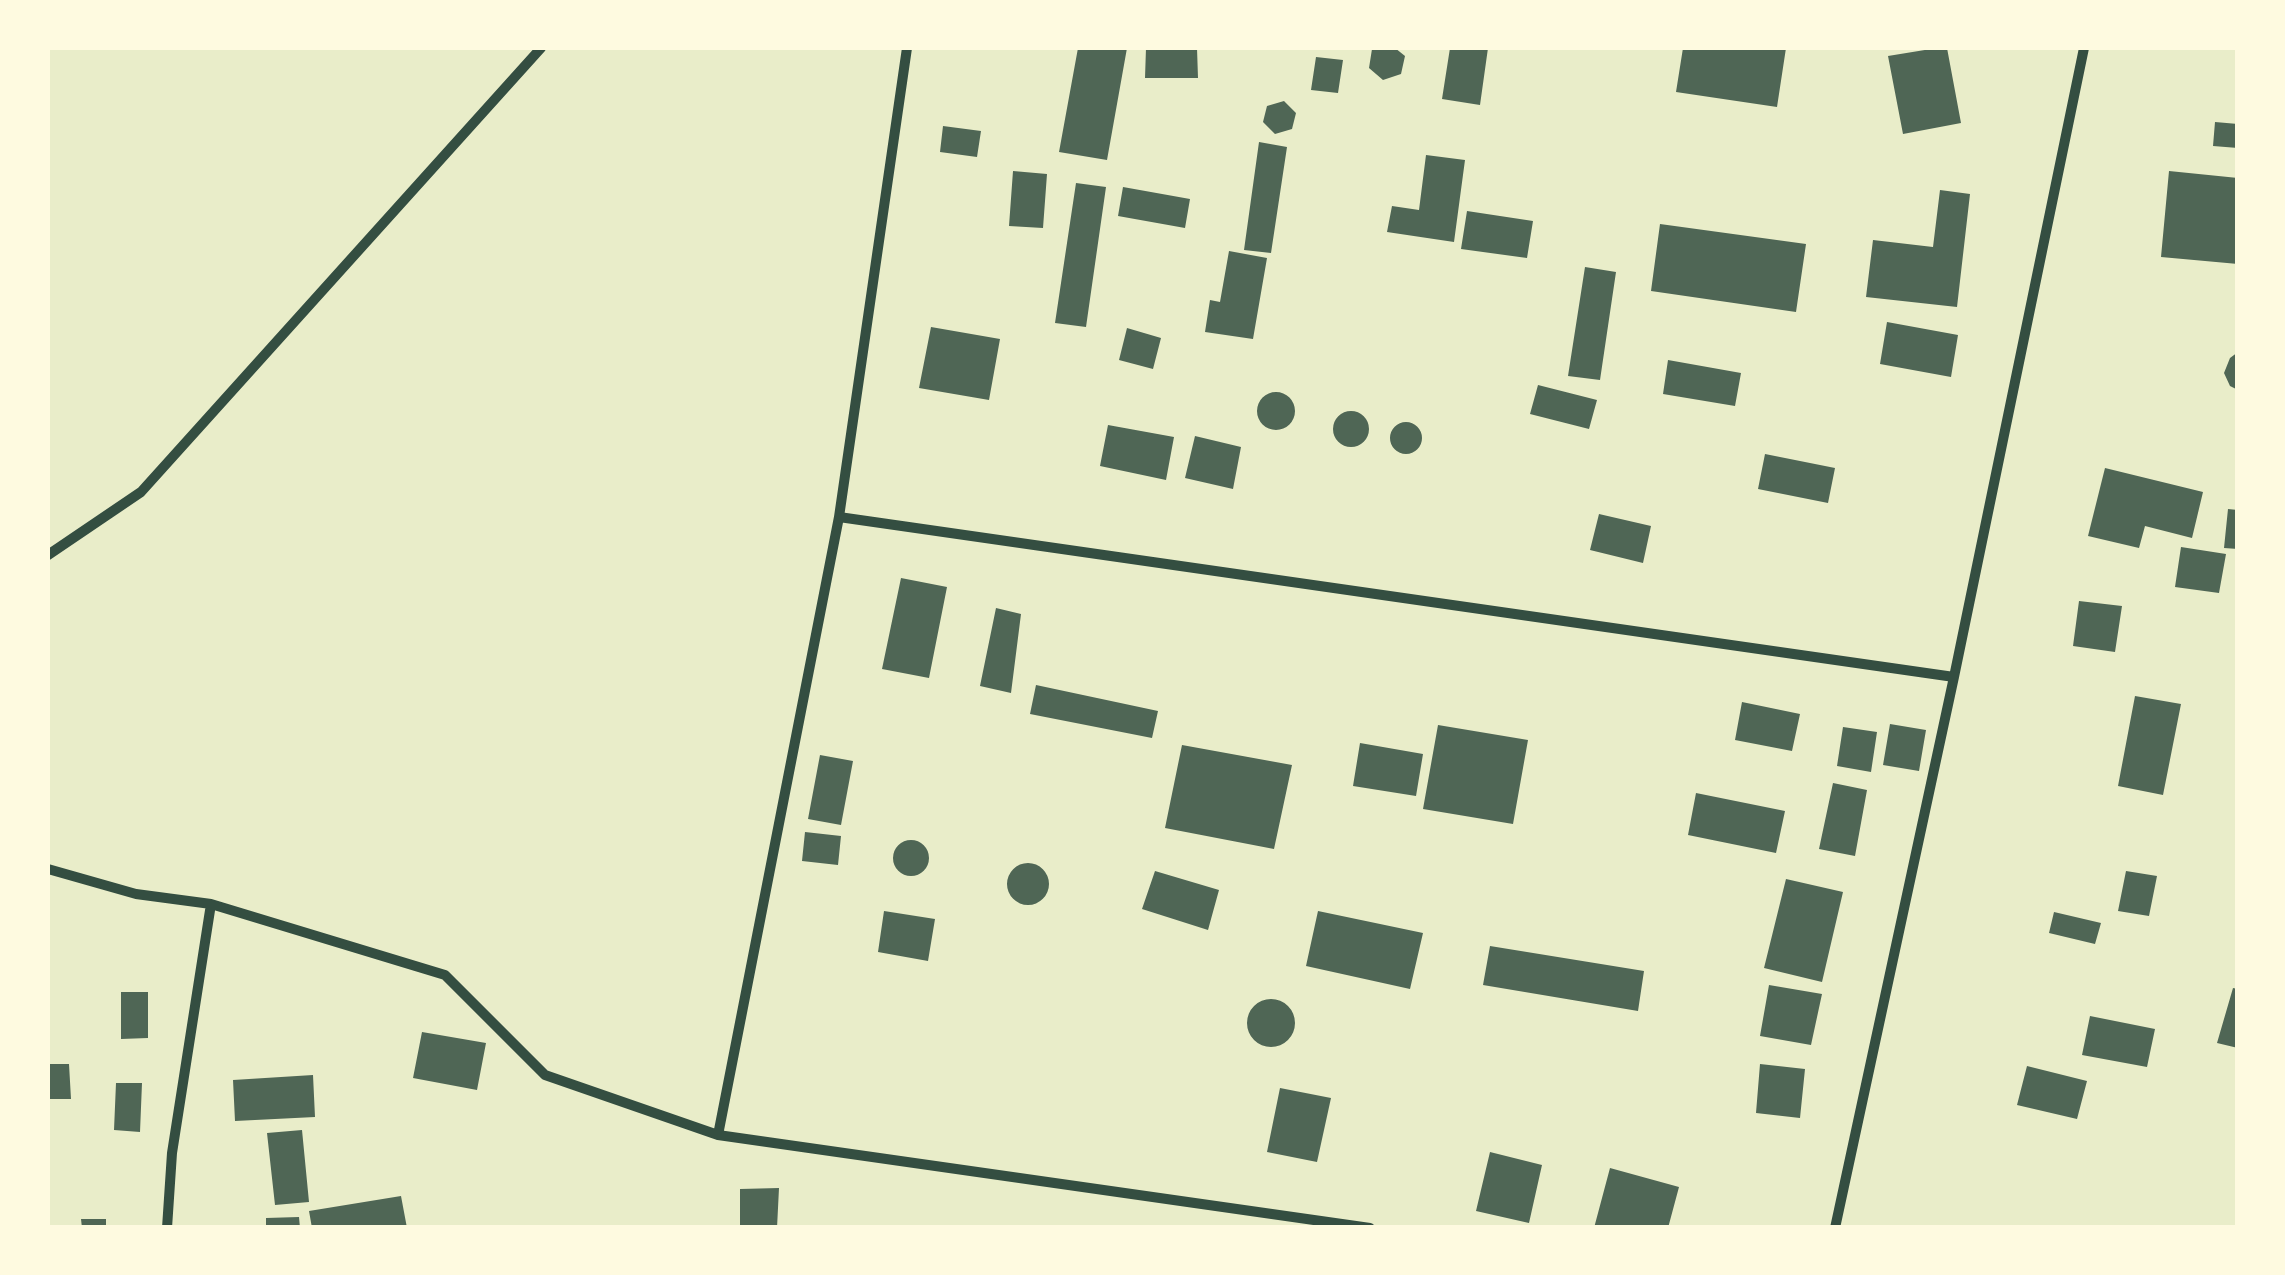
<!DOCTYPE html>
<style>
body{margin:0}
#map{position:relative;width:2285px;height:1275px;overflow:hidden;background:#e9edc9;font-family:"DM Sans",sans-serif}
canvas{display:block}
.frame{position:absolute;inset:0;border:50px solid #fefae0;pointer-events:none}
</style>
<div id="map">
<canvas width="2285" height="1275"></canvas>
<div class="frame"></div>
</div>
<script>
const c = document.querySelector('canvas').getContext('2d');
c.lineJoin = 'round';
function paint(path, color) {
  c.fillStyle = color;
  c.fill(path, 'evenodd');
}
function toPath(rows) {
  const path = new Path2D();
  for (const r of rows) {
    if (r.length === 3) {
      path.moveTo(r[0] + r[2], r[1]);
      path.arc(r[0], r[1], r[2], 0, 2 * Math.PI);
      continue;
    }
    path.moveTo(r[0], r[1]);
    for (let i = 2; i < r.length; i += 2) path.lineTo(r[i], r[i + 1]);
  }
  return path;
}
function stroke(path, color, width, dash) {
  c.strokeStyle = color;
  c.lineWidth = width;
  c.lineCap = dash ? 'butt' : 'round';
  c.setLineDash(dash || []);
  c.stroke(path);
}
paint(toPath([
 [1078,48,1127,48,1107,160,1059,152],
 [1146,48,1197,48,1198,78,1145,78],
 [1377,48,1395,48,1405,56,1401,74,1383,80,1369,68,1372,49],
 [1450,48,1488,48,1480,105,1442,99],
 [1683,48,1786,48,1777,107,1676,92],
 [1937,48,1947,48,1961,123,1903,134,1888,56],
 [1316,57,1343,60,1338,93,1311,90],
 [1284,101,1296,113,1292,129,1275,134,1263,122,1267,106],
 [2215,122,2238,124,2238,148,2213,146],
 [943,126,981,131,977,157,940,152],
 [1259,142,1287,147,1271,253,1244,250],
 [1426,155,1465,160,1454,242,1387,232,1392,206,1419,210],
 [1013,171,1047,174,1043,228,1009,226],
 [2169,171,2238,178,2238,264,2161,257],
 [1076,183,1106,187,1086,327,1055,323],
 [1123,187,1190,199,1185,228,1118,216],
 [1940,190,1970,194,1957,307,1866,297,1873,240,1933,247],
 [1467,211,1533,221,1527,258,1461,249],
 [1660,224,1806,244,1796,312,1651,291],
 [1229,251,1267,258,1253,339,1205,332,1210,300,1220,302],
 [1585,267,1616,272,1600,380,1568,376],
 [1887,322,1958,335,1951,377,1880,364],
 [931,327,1000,339,989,400,919,388],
 [1127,328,1161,338,1153,369,1119,360],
 [2238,352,2238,390,2230,386,2224,373,2230,358],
 [1668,360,1741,373,1735,406,1663,394],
 [1538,385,1597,400,1589,429,1530,414],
 [1276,411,19],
 [1351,429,18],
 [1406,438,16],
 [1108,425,1174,437,1166,480,1100,466],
 [1195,436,1241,447,1233,489,1185,478],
 [1765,454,1835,468,1828,503,1758,489],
 [2105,468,2203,492,2192,538,2145,526,2139,548,2088,536],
 [2228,509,2238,510,2238,549,2224,548],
 [1599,514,1651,526,1643,563,1590,550],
 [2181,547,2226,554,2219,593,2175,587],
 [901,578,947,587,929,678,882,669],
 [2079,601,2122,606,2115,652,2073,646],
 [996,608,1021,614,1011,693,980,686],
 [1036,685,1158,711,1152,738,1030,714],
 [2135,696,2181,704,2163,795,2118,786],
 [1742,702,1800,714,1792,751,1735,740],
 [1890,724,1926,730,1919,771,1883,765],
 [1438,725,1528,740,1513,824,1423,809],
 [1843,727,1877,732,1871,772,1837,766],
 [1360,743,1423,754,1416,796,1353,786],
 [1182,745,1292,765,1274,849,1165,828],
 [820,755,853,761,841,825,808,819],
 [1833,783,1867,790,1855,856,1819,849],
 [1696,793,1785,811,1776,853,1688,835],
 [805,832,841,836,838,865,802,861],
 [911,858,18],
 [1028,884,21],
 [1155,871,1219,890,1208,930,1142,909],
 [2126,871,2157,876,2149,916,2118,911],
 [1786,879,1843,892,1822,982,1764,968],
 [884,911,935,919,928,961,878,952],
 [1318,911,1423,933,1410,989,1306,966],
 [2054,912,2101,923,2095,944,2049,933],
 [1490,946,1644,971,1638,1011,1483,985],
 [1769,985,1822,994,1811,1045,1760,1036],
 [2233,988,2238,989,2238,1048,2217,1043],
 [121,992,148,992,148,1038,121,1039],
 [1271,1023,24],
 [2090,1016,2155,1029,2147,1067,2082,1055],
 [422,1032,486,1043,477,1090,413,1078],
 [48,1064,69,1064,71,1099,48,1099],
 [1760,1064,1805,1069,1800,1118,1756,1113],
 [2027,1066,2087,1081,2077,1119,2017,1105],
 [313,1075,315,1117,235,1121,233,1080],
 [116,1083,142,1083,140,1132,114,1130],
 [1280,1088,1331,1098,1317,1162,1267,1152],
 [302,1130,309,1202,275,1205,267,1133],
 [1490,1152,1542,1165,1529,1223,1476,1211],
 [1610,1168,1679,1187,1668,1228,1594,1228],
 [779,1188,777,1228,740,1228,740,1189],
 [401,1196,407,1228,312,1228,309,1211],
 [299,1217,300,1228,266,1228,266,1218],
 [81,1219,106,1219,106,1228,82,1228]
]), '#4f6655');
stroke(toPath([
 [839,517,1954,677],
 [48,555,141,492,541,48],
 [48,869,136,894,211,904,445,975,545,1075,718,1135,1370,1228],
 [718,1135,839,517,907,48],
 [167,1228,172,1153,211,904],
 [1835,1228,1954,677,2084,48]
]), '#344e41', 10);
</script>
